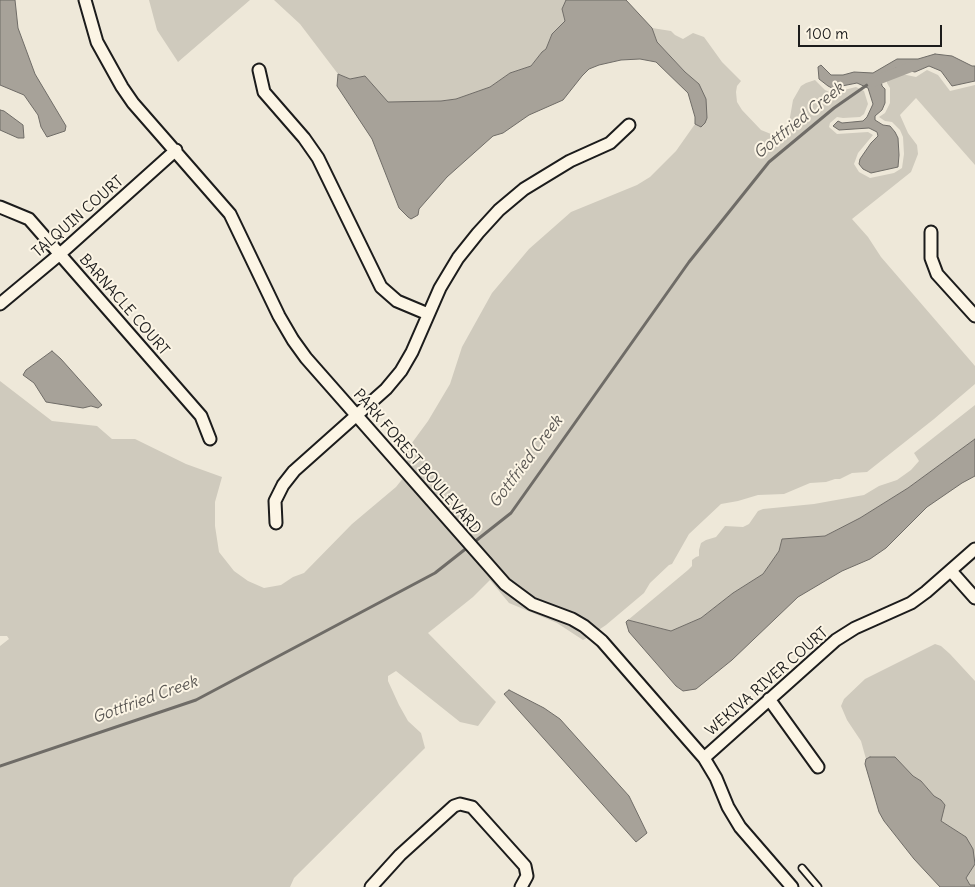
<!DOCTYPE html>
<style>
body{margin:0}
#map{position:relative;width:975px;height:887px;overflow:hidden;background:#eee8d9;font-family:Delius,sans-serif}
canvas{display:block}
.scale{position:absolute;left:798px;top:25px;width:144px;height:22px;box-sizing:border-box;border:2px solid #1c1c1c;border-top:0;padding-left:6px;font-size:15px;line-height:18px;white-space:nowrap;color:#1c1c1c;-webkit-text-stroke:4px #fcf5e5;paint-order:stroke}
</style>
<div id="map">
<canvas width="975" height="887"></canvas>
<div class="scale">100 m</div>
</div>
<script>
const c = document.querySelector('canvas').getContext('2d');
c.lineJoin = 'round';
function paint(path, color) {
  c.fillStyle = color;
  c.fill(path, 'evenodd');
}
function toPath(rows) {
  const path = new Path2D();
  for (const r of rows) {
    path.moveTo(r[0], r[1]);
    for (let i = 2; i < r.length; i += 2) path.lineTo(r[i], r[i + 1]);
  }
  return path;
}
function stroke(path, color, width, dash) {
  c.strokeStyle = color;
  c.lineWidth = width;
  c.lineCap = dash ? 'butt' : 'round';
  c.setLineDash(dash || []);
  c.stroke(path);
}
function write(font, color, halo, rows, align = 'center') {
  c.font = font + ' Delius,sans-serif';
  c.lineWidth = 4;
  c.setLineDash([]);
  c.textBaseline = 'middle';
  c.strokeStyle = halo;
  c.fillStyle = color;
  for (const [text, x, y, turn = 0] of rows) {
    c.save();
    c.translate(x, y);
    c.rotate((+turn || 0) * Math.PI / 180);
    c.textAlign = isNaN(turn) ? turn : align;
    if (halo) c.strokeText(text, 0, 0);
    c.fillText(text, 0, 0);
    c.restore();
  }
}
paint(toPath([
 [149,0,250,0,178,62,157,30],
 [274,0,566,0,562,9,565,21,552,34,546,50,542,52,531,66,510,73,490,87,456,99,441,101,388,103,365,76,350,79,338,74,300,24],
 [652,28,671,31,675,35,683,39,693,33,704,37,722,62,741,81,737,86,736,92,737,102,742,110,761,130,771,134,782,136,786,132,789,123,793,100,801,86,806,83,815,80,825,90,832,93,856,87,864,91,868,104,864,114,860,117,843,118,837,117,830,123,829,127,837,134,868,132,873,135,858,153,854,164,859,172,870,178,894,173,902,168,904,154,903,137,900,130,892,122,885,121,879,117,885,113,890,103,890,88,887,83,887,78,897,73,916,77,927,70,938,75,950,91,975,85,975,165,916,98,900,115,908,133,917,145,918,154,911,172,852,219,868,237,881,257,975,366,975,384,934,419,867,472,852,473,840,479,835,479,826,482,810,483,784,494,758,495,738,501,721,504,689,534,672,564,669,565,650,583,644,593,606,625,585,639,583,640,557,623,509,603,490,580,473,597,428,633,496,702,478,726,460,722,396,671,388,676,388,681,399,705,408,721,421,733,425,748,294,878,290,887,0,887,0,646,9,639,7,636,0,636,0,381,52,421,97,426,112,439,135,439,186,464,222,477,215,502,215,526,219,552,234,571,248,581,264,588,281,585,293,577,304,573,352,524,396,487,408,472,406,451,428,421,450,384,462,347,492,293,529,249,571,212,637,185,650,177,676,151,695,124,701,127,699,84,685,72,657,42],
 [975,405,975,439,908,488,860,518,825,536,782,539,779,551,763,574,733,593,701,618,671,631,628,620,688,570,692,566,692,560,696,557,699,556,699,550,701,543,706,540,716,537,725,526,743,527,749,524,758,511,763,509,814,504,864,495,879,486,897,480,911,470,919,461,914,453],
 [935,644,941,646,950,654,975,681,975,885,970,885,966,878,974,864,966,837,941,821,941,814,944,810,941,800,934,796,921,781,913,776,895,757,870,757,866,759,861,741,847,720,841,706,844,699,865,679]
]), '#cfcabd');
const water = toPath([
 [0,0,15,0,18,28,35,74,66,126,65,131,47,137,41,127,38,115,24,95,0,85,0,0],
 [566,0,626,0,652,28,657,42,685,72,699,84,706,99,707,118,705,123,701,127,695,124,695,117,688,93,656,62,640,59,621,60,599,65,589,69,582,76,563,100,529,115,503,133,493,136,447,177,419,209,418,215,411,219,408,217,399,208,372,139,337,86,338,74,350,79,365,76,388,102,441,101,456,99,490,87,510,73,531,66,542,52,546,49,552,34,565,21,562,9,566,0],
 [935,54,952,56,972,66,975,66,975,81,952,86,941,71,929,66,915,72,896,68,883,75,881,80,882,86,885,89,885,103,882,110,875,116,875,120,883,125,890,126,895,132,898,138,899,155,898,167,871,173,863,169,859,164,860,159,871,143,878,136,877,132,869,128,839,130,833,126,838,121,842,123,863,121,867,117,873,104,868,88,857,83,832,88,828,86,819,79,818,67,821,65,831,75,843,75,854,72,873,73,897,59,918,59,935,54],
 [0,110,4,111,23,125,24,138,18,138,0,130,0,110],
 [52,351,61,359,102,405,98,408,91,406,83,408,46,402,34,383,23,375,26,370,52,351],
 [975,439,975,476,962,483,927,507,886,548,870,559,842,571,798,597,732,660,696,689,683,691,676,686,629,632,626,622,628,620,671,631,701,618,733,593,763,574,779,551,782,539,825,536,860,518,908,488,975,439],
 [509,690,544,708,560,719,629,796,647,833,636,842,504,694,509,690],
 [870,757,895,757,913,776,921,781,934,796,941,800,945,805,941,821,966,837,973,849,975,864,966,878,970,885,975,885,975,887,940,887,914,859,884,821,879,812,865,764,866,759,870,757]
]);
paint(water, '#a7a299');
stroke(water, '#6f6c67', 1);
stroke(toPath([
 [473,543,511,513,689,262,769,162,834,108,867,85],
 [0,766,196,700,435,573,468,547]
]), '#6f6c67', 3);
stroke(toPath([
 [872,82,916,65]
]), '#a7a299', 10);
const lane = toPath([
 [802,868,818,887]
]);
const street = toPath([
 [85,0,97,42,122,87,133,103,230,214,279,316,293,340,306,358,505,584,532,604,572,619,584,626,602,641,704,758,716,778,728,807,740,827,792,887],
 [259,70,264,92,304,138,318,158,381,287,397,301,428,314],
 [0,207,29,219,201,416,210,439],
 [931,232,931,258,937,274,975,316],
 [0,304,60,254,176,150],
 [276,523,275,501,283,485,294,471,386,389,401,371,412,352,440,288,458,258,478,233,499,210,524,189,570,161,610,143,629,125],
 [951,571,975,598],
 [769,699,818,767],
 [704,758,836,640,855,628,911,603,926,592,975,549],
 [371,887,400,855,454,806,460,804,472,807,525,866,527,876,521,887]
]);
stroke(lane, '#1c1c1c', 9);
stroke(street, '#1c1c1c', 15);
stroke(lane, '#fcf5e5', 5.5);
stroke(street, '#fcf5e5', 11);
write('15px', '#1c1c1c', '#fcf5e5', [
 ["TALQUIN COURT",78,217,-41],
 ["BARNACLE COURT",124,305,49],
 ["PARK FOREST BOULEVARD",417,462,49],
 ["WEKIVA RIVER COURT",767,682,-41]
]);
write('italic 16px', '#5b5854', '#fcf5e5', [
 ["Gottfried Creek",799,121,-39],
 ["Gottfried Creek",526,462,-53],
 ["Gottfried Creek",145,700,-20]
]);
</script>
